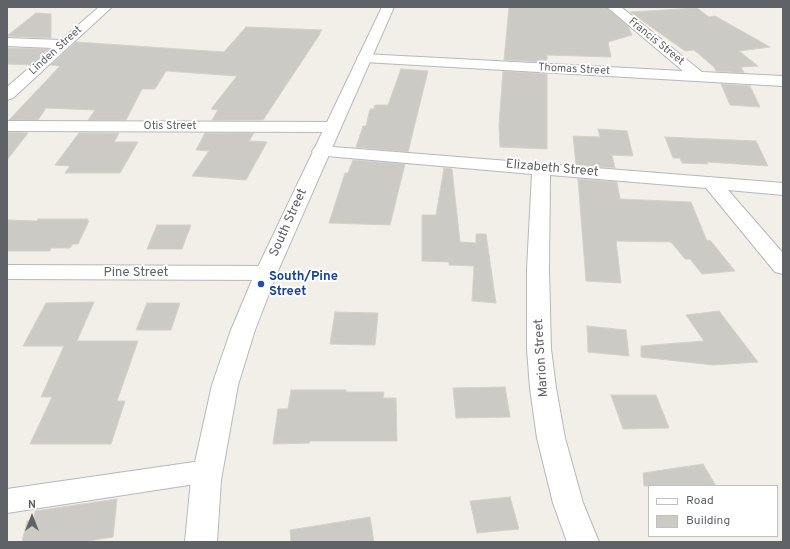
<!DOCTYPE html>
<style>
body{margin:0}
#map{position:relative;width:790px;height:549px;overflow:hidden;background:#f1efe8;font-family:Overpass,sans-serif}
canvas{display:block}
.frame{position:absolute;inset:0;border:8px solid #5f6368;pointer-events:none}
.legend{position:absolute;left:648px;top:485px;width:130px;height:52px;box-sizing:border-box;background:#fff;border:1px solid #bfc1c3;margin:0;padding:5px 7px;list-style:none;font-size:12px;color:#5f6368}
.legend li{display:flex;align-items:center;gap:8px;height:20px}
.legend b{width:20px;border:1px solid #bfc1c3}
.north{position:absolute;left:12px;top:497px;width:40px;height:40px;-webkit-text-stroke:3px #fff;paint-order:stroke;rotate:0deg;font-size:11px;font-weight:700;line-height:16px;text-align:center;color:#5f6368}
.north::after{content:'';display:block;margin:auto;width:14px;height:18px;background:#5f6368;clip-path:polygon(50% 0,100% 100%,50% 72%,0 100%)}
</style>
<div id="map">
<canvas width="790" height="549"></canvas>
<div class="frame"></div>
<ul class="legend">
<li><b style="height:5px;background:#fff"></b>Road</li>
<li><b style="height:11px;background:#cccac5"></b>Building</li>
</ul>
<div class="north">N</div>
</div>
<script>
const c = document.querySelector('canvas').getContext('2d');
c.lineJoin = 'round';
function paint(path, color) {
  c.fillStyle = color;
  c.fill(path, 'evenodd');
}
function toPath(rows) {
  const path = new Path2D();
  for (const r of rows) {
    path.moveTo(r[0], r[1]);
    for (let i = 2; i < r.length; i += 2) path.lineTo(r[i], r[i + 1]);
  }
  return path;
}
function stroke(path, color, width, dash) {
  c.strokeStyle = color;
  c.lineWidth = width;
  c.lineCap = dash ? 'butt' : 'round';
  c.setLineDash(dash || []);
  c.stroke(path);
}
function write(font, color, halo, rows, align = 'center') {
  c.font = font + ' Overpass,sans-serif';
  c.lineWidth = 4;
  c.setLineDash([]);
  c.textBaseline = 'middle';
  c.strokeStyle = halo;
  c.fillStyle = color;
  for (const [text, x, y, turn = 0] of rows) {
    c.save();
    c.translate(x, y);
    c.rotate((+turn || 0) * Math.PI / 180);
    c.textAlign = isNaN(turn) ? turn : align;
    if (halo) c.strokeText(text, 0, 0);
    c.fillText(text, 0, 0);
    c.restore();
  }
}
const building = toPath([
 [509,7,606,7,628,26,632,35,608,42,611,57,547,55,547,62,504,60,509,7],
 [697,8,709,17,715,16,770,47,739,51,758,66,741,67,744,73,716,71,714,67,694,50,685,51,630,12,697,8],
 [36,13,51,14,51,38,7,36,36,13],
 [246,27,322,30,319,34,320,34,263,120,212,120,218,110,211,109,237,76,166,71,155,89,142,89,126,120,88,120,95,110,46,108,38,120,9,120,60,66,51,65,76,42,224,52,246,27],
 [7,48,48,49,31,65,7,64,7,48],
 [401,69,428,71,408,152,356,147,363,126,366,126,370,109,374,109,375,105,388,105,401,69],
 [503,71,547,74,547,149,500,147,499,125,503,71],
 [721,84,750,86,760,107,730,105,721,84],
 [598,129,627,131,633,156,612,155,615,168,576,165,573,136,600,137,598,129],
 [7,132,28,133,7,160,7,132],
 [79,133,119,133,114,142,138,142,120,173,65,173,70,166,55,165,79,133],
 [205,133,254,133,249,141,267,142,246,180,192,176,209,151,196,150,205,133],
 [665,137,756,141,768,166,707,162,708,164,682,163,680,158,673,158,665,137],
 [353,160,405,164,390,225,329,223,345,173,348,173,353,160],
 [444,168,452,169,460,242,476,243,476,234,486,234,496,303,472,301,474,266,449,265,449,262,422,261,422,215,436,215,444,168],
 [578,179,617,182,620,199,691,202,707,241,710,240,735,271,702,274,690,259,685,259,671,242,616,241,621,283,586,281,578,179],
 [38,219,88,219,87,221,89,221,78,244,73,244,70,248,51,248,50,251,7,251,7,220,37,221,38,219],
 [157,225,191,225,182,249,147,249,157,225],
 [94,302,77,341,138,341,117,401,125,401,111,444,30,444,52,397,41,397,64,346,23,346,46,303,94,302],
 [147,303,180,303,171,330,136,330,147,303],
 [719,311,758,362,713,365,641,357,641,346,704,341,686,315,719,311],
 [335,312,378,313,375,345,330,344,335,312],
 [587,326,626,330,629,356,588,352,587,326],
 [505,387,510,417,456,418,453,388,505,387],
 [291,390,346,390,346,392,384,392,383,398,396,398,397,441,310,441,309,443,273,444,278,409,288,409,291,390],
 [611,395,656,395,669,428,623,429,611,395],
 [703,464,716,486,644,486,643,473,703,464],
 [510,497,519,529,477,533,470,501,510,497],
 [117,499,113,537,82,542,22,542,27,521,34,520,35,511,117,499],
 [370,517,374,542,291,542,290,530,370,517]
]);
paint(building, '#cccac5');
stroke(building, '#d6d1c6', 1);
const minor = toPath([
 [99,7,112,7,13,98,7,100,7,87,52,48,7,46,7,38,61,40,99,7],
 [607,7,621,7,702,72,783,76,783,86,364,62,359,61,357,58,359,55,364,54,683,71,607,7],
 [7,121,332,122,338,123,340,127,338,131,332,132,7,131,7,121],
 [321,146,783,183,783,195,728,190,783,253,783,274,775,272,706,188,550,175,549,269,551,349,556,388,565,438,583,503,599,542,567,542,553,503,537,438,530,388,527,349,527,269,532,174,315,155,312,151,315,147,321,146],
 [208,460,218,463,222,471,218,479,208,482,7,513,7,489,208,460]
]);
const tertiary = toPath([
 [7,265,266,266,274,268,277,273,274,278,266,280,7,279,7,265]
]);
const secondary = toPath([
 [382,7,394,7,277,273,255,330,238,385,221,480,217,542,185,542,191,480,212,385,231,330,255,273,382,7]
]);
stroke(minor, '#b5b8bc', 2);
stroke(tertiary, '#b5b8bc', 2);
stroke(secondary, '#b6babf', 2);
paint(minor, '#fff');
paint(tertiary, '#fff');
paint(secondary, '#fff');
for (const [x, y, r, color] of [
 [261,284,4,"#1a4fb4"]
]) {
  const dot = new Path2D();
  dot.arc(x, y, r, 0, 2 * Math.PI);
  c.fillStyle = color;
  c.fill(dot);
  stroke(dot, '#fff', 1.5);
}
write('11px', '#5f6368', '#fff', [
 ["Francis Street",656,42,39],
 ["Linden Street",56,51,-42],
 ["Thomas Street",574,70,3],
 ["Otis Street",170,127]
]);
write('13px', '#5f6368', '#fff', [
 ["Elizabeth Street",552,169,5],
 ["South Street",289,223,-66],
 ["Pine Street",136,273],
 ["Marion Street",542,358,-94]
]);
write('bold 13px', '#164399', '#fff', [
 ["South/Pine",269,277],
 ["Street",269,292]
], 'left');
</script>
